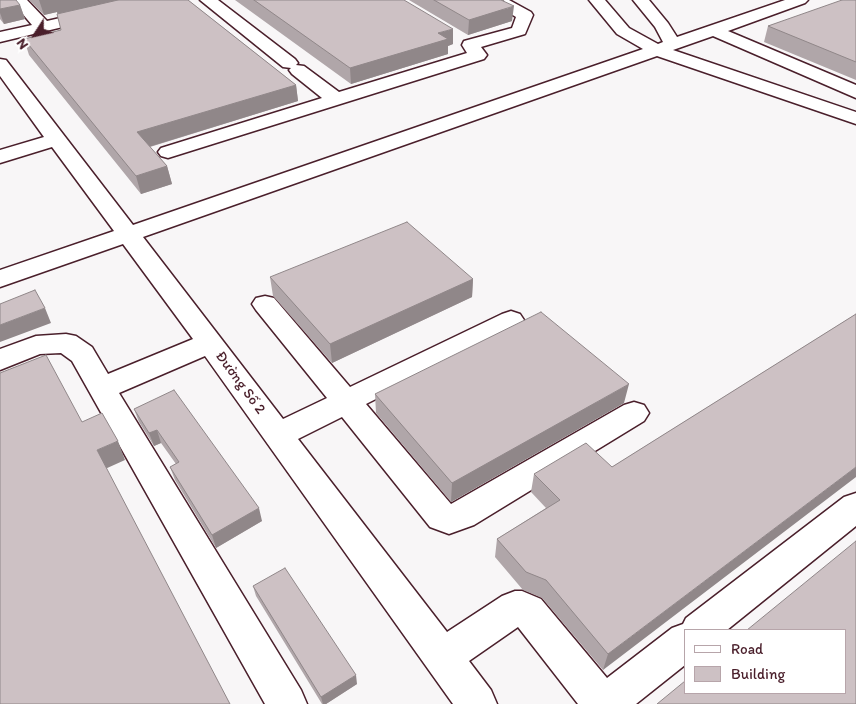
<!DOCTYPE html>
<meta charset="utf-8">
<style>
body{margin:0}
#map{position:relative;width:856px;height:704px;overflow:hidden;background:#f8f6f7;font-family:Itim,sans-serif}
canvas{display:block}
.legend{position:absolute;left:684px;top:629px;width:162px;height:65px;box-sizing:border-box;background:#fff;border:1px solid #b7a5aa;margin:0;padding:6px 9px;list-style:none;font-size:15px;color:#4a1f2b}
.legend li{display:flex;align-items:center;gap:10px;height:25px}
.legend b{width:25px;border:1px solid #b7a5aa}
.north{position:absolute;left:10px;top:10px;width:50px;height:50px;-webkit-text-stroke:4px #fff;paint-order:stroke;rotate:235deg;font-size:14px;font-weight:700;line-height:20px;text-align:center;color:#4a1f2b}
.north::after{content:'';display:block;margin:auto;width:18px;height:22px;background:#4a1f2b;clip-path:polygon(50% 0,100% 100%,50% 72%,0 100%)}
</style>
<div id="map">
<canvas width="856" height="704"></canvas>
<ul class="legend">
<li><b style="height:6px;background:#fff"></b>Road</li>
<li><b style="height:14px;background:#cdc1c4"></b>Building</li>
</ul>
<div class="north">N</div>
</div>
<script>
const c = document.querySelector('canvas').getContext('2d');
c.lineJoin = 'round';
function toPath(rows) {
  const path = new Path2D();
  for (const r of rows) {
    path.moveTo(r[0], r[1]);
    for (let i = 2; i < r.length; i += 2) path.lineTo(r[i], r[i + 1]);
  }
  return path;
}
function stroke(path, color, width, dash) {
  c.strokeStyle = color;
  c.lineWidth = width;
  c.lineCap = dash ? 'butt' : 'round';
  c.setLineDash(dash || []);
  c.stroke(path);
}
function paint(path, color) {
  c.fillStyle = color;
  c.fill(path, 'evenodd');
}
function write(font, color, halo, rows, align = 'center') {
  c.font = font + ' Itim,sans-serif';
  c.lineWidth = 5;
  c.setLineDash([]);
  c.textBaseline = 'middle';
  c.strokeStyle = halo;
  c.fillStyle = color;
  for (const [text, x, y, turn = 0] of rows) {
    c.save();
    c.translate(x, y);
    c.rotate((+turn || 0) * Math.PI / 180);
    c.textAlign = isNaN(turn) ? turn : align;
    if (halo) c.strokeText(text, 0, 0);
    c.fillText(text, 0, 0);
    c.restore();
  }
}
const minor = toPath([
 [11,0,27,0,47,21,138,0,166,0,163,3,0,42,0,32,32,25,11,0],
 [200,0,218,0,295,59,298,63,296,65,304,66,339,92,467,53,462,45,464,41,512,28,516,17,493,3,490,0,509,0,531,12,533,15,525,34,481,47,487,55,484,59,168,158,161,156,158,152,161,148,322,98,292,74,289,70,291,68,283,67,200,0],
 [589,0,605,0,629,28,658,44,663,42,655,27,633,0,649,0,668,23,677,37,785,0,808,0,805,3,728,31,856,85,856,98,713,36,673,50,856,112,856,124,657,56,143,237,283,419,327,398,256,310,252,304,256,298,265,296,274,298,350,387,502,314,511,311,520,314,524,320,520,326,366,404,451,504,624,405,634,402,644,405,649,413,644,421,474,525,449,534,430,527,342,417,298,439,447,632,502,596,515,591,522,591,541,599,607,678,672,628,683,624,686,618,844,497,856,493,856,526,727,630,685,630,685,665,636,704,578,704,518,627,469,661,491,690,497,704,453,704,205,356,119,393,301,690,307,704,265,704,72,361,61,353,40,354,0,370,0,349,36,336,66,334,76,336,92,347,108,374,193,339,123,244,0,287,0,270,114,231,52,147,0,163,0,150,44,137,0,76,0,59,6,60,133,225,643,49,617,34,589,0]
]);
stroke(minor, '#4a1f2b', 3);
paint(minor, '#fff');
paint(toPath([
 [0,0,20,5,25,19,4,24,0,19],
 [29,0,188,0,296,85,298,101,150,147,167,166,172,184,141,194,29,55,24,39,61,30,57,12,44,15],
 [235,0,404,0,453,44,448,46,448,54,351,84],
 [409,0,504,0,512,21,468,35],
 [856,0,856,80,764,42,768,26],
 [270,277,473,279,472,297,332,363,273,296],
 [856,314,603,670,542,598,523,590,495,557,497,539,546,508,531,492,534,474,612,467],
 [375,394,624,403,451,502,376,413],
 [134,409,262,521,216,548,175,480,170,467,176,464,161,443,154,446,139,422],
 [253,586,357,684,326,704,322,704,256,596]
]), '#b0a6a9');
paint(toPath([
 [39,0,130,0,59,16,57,12,44,15],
 [497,0,504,0,503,10,514,6,512,21,468,35,469,20],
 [20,5,25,19,4,24,0,13,0,9],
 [453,29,453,44,448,46,448,54,351,84,350,68,438,33],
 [296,85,298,101,142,149,137,132],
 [167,166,172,184,141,194,136,176],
 [473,279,472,297,332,363,330,344],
 [45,308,51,323,0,342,0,325],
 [629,384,624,403,451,502,452,483],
 [157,430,161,443,154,446,149,433],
 [118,441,125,460,105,469,97,450],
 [856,467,856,477,603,670,608,654],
 [259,508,262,521,216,548,212,535],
 [356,675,357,684,326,704,323,704,321,697]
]), '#908789');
const building = toPath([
 [0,0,16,0,20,5,0,9,0,0],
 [118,0,188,0,296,85,137,132,167,166,136,176,24,39,61,30,57,14,118,0],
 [254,0,404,0,453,29,438,33,448,39,350,68,254,0],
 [434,0,501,0,514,6,469,20,434,0],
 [842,0,856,0,856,62,768,26,842,0],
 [407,222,473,279,330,344,270,277,407,222],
 [35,290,45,308,0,325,0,304,35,290],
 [541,312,629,384,452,483,375,394,541,312],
 [856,314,856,467,608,654,546,580,526,572,497,539,560,500,534,474,586,443,612,467,856,314],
 [46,355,82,422,102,413,118,441,97,450,230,704,0,704,0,373,46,355],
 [174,390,259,508,212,535,170,467,179,462,157,430,149,433,134,409,174,390],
 [856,541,856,704,657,704,685,681,685,693,845,693,845,630,747,630,856,541],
 [285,568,356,675,321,697,253,586,285,568]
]);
paint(building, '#cdc1c4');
stroke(building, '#908789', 1);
write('15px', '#4a1f2b', '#fff', [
 ["Đường Số 2",240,383,54]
]);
</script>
